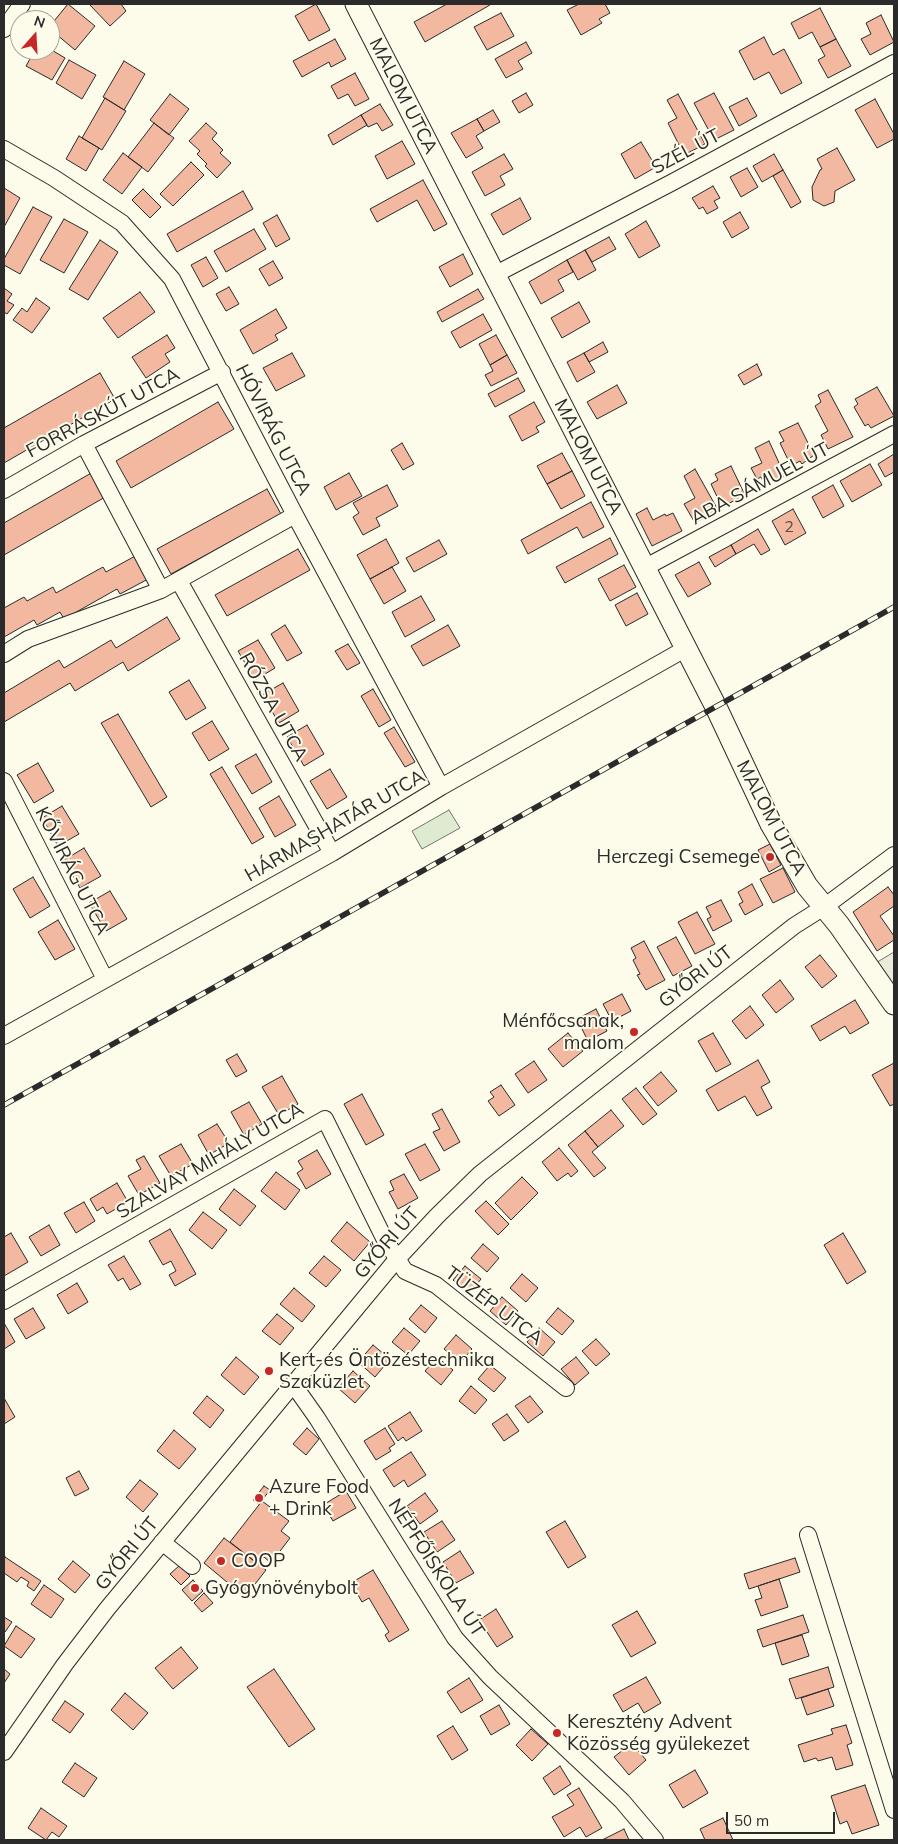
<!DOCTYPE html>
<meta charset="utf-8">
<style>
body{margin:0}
#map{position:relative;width:898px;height:1844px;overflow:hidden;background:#fdfbea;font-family:Mulish,sans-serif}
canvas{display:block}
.frame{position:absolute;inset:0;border:5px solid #2b2b2b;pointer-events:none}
.north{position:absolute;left:10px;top:10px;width:50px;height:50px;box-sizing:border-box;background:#fdfbea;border:1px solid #a9a89e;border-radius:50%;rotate:19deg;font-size:14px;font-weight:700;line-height:20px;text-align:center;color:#2b2b2b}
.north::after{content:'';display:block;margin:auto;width:18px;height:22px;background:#c62828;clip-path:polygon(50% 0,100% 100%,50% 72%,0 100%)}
.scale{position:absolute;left:726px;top:1812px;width:109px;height:22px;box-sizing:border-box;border:2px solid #2b2b2b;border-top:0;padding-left:6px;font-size:15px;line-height:18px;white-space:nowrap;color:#2b2b2b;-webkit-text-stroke:4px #fdfbea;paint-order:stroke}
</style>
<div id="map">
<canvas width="898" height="1844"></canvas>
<div class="frame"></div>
<div class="north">N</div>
<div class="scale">50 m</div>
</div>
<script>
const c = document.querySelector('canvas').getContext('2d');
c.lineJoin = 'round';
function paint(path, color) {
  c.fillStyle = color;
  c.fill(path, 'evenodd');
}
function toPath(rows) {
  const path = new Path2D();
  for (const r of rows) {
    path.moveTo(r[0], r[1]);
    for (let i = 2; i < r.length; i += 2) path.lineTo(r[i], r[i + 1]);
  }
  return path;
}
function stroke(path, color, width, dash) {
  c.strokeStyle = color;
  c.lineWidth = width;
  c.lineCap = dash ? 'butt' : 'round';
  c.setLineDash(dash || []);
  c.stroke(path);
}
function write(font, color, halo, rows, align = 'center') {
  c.font = font + ' Mulish,sans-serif';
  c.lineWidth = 4;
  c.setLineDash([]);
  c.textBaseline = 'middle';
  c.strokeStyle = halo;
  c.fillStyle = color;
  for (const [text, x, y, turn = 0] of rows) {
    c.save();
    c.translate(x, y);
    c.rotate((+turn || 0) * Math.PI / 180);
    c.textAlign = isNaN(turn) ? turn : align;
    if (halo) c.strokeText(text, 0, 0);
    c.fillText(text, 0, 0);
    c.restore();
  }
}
const green = toPath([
 [449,810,460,828,422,849,412,831,449,810]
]);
paint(green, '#deebd1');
stroke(green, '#74746e', 1);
const parking = toPath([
 [894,952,894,1004,869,967,894,952]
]);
paint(parking, '#eceadb');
stroke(parking, '#74746e', 1);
const building = toPath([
 [68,4,95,26,75,50,50,29,50,26,68,4],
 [89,4,121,4,126,11,110,26,89,4],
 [316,4,330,30,309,41,295,16,316,4],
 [447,4,489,4,490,5,425,42,414,22,447,4],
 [579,4,605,4,610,13,599,19,602,23,581,35,567,10,579,4],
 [820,8,836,39,820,47,812,32,799,39,791,23,820,8],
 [501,13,514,36,487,50,474,27,501,13],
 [881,15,894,42,870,55,861,39,871,34,866,23,881,15],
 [764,37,773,55,784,49,802,83,781,94,769,72,754,80,739,51,764,37],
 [335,39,346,59,331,67,329,62,302,77,293,61,335,39],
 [836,39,851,66,828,78,818,60,825,56,820,47,836,39],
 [526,42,532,53,518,61,523,69,506,78,495,59,526,42],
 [50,49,65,58,52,80,26,66,35,50,50,49],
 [69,60,96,75,82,99,56,83,69,60],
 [124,61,145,74,124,110,103,97,124,61],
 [355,73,369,99,355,106,348,94,338,99,331,86,355,73],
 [526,93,533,105,519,113,512,101,526,93],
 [714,93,734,130,714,140,694,103,714,93],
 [170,94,189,109,169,135,150,120,170,94],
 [678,94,705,144,684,155,668,123,677,118,667,100,678,94],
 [105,98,126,111,102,150,82,138,105,98],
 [747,98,757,116,739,126,729,107,747,98],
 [875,99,894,134,894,139,877,148,855,110,875,99],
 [380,104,393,125,382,131,377,123,368,127,361,115,380,104],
 [493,110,500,122,484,131,477,119,493,110],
 [361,115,367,125,333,145,328,135,361,115],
 [477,119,484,131,476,136,483,148,466,158,451,133,477,119],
 [154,123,174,138,148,172,128,157,154,123],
 [206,123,217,133,212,139,223,150,220,153,231,163,217,178,205,166,207,164,197,154,200,151,189,141,206,123],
 [79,136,99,148,86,171,66,159,79,136],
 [402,141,415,164,387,179,375,156,402,141],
 [641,142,656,167,635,179,621,154,641,142],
 [837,148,855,180,835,191,834,202,824,206,813,200,812,187,820,170,822,169,817,159,837,148],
 [123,153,142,167,122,194,103,180,123,153],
 [504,154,513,169,500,176,505,185,485,196,472,172,504,154],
 [774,154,783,170,762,182,753,166,774,154],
 [191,162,204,175,173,206,160,194,191,162],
 [747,168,758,187,741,197,730,177,747,168],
 [783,170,801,202,791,208,773,176,783,170],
 [423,180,447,224,434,231,417,200,377,222,370,209,423,180],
 [713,186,720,198,714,201,718,208,707,214,703,207,699,209,692,198,713,186],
 [4,188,20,198,4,227,4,188],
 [143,189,161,207,150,218,132,200,143,189],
 [243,191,253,209,177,252,167,234,243,191],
 [520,198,531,219,503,235,491,214,520,198],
 [33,207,52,217,20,274,4,265,4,259,33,207],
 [740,212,749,228,732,238,723,222,740,212],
 [277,215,290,239,276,247,263,223,277,215],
 [64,219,88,232,64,273,40,260,64,219],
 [646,221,660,246,639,258,625,234,646,221],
 [254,229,266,249,226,272,214,251,254,229],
 [609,237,616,249,592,262,585,250,609,237],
 [100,240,118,252,88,300,69,289,100,240],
 [585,250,596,270,578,280,567,260,585,250],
 [463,254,473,274,450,287,439,267,463,254],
 [206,257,218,278,203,287,191,265,206,257],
 [567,260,573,272,558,280,564,291,541,304,529,282,567,260],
 [273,261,283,278,269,286,259,269,273,261],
 [229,287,239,304,226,311,216,294,229,287],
 [4,288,12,294,7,301,14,305,7,314,4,312,4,288],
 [478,289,484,299,442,322,437,312,478,289],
 [140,292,155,312,118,338,103,318,140,292],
 [36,298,50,308,32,333,13,320,22,308,27,312,36,298],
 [579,302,590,322,562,338,551,318,579,302],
 [276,309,287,328,275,335,278,340,253,354,240,330,276,309],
 [483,314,492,330,460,348,451,332,483,314],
 [167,335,175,348,165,354,170,362,146,378,132,357,167,335],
 [496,335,507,355,490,365,479,344,496,335],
 [603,342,608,352,589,362,584,353,603,342],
 [292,353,305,376,276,391,263,368,292,353],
 [584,353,595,372,577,382,567,362,584,353],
 [507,355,517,373,491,386,485,375,493,371,490,365,507,355],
 [757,364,762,375,744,385,738,375,757,364],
 [100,373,115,399,4,463,4,428,100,373],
 [518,378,525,391,495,407,488,394,518,378],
 [617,385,627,403,597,419,587,402,617,385],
 [877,387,894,416,871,428,868,424,865,426,854,407,858,404,855,399,877,387],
 [828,390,853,437,828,449,821,435,828,431,815,406,821,402,818,395,828,390],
 [218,402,234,429,131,488,116,461,218,402],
 [534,402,545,422,536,427,539,432,522,441,509,416,534,402],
 [798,423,814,455,802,464,800,461,791,466,780,443,784,441,779,432,798,423],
 [769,441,785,476,765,485,761,477,757,479,751,468,762,463,755,448,769,441],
 [402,443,414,464,403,470,391,450,402,443],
 [562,453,572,471,547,484,537,466,562,453],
 [894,454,894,472,885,477,878,464,894,454],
 [870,464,882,485,852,502,840,481,870,464],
 [731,466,745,495,722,507,711,484,718,480,715,474,731,466],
 [695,469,718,510,695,523,684,504,695,498,684,476,695,469],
 [572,471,585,496,561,509,547,484,572,471],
 [93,472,107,496,4,555,4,523,93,472],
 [349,473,362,496,336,510,324,487,349,473],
 [387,485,398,506,376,518,380,526,363,535,353,517,359,513,353,503,387,485],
 [833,485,844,506,823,518,812,497,833,485],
 [267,489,281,514,171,574,157,549,267,489],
 [591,502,604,527,583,538,577,527,528,554,521,540,591,502],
 [647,508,653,520,665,514,666,516,673,513,682,531,652,546,636,514,647,508],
 [793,509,806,533,785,545,772,521,793,509],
 [758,529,770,550,761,555,754,544,736,554,731,545,758,529],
 [610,538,618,554,565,583,556,567,610,538],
 [386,539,399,563,370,579,357,555,386,539],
 [439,540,447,554,414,572,406,558,439,540],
 [731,545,736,554,715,567,709,557,731,545],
 [298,549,310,570,227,616,215,595,298,549],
 [137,555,150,578,120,594,117,589,64,619,60,612,37,625,34,620,4,637,4,608,24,597,27,601,53,587,56,593,103,567,106,572,137,555],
 [699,562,711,584,688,597,675,575,699,562],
 [624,565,636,587,610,601,598,579,624,565],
 [392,567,406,591,384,604,370,579,392,567],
 [637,593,648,614,626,626,615,605,637,593],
 [421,596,435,620,405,637,392,612,421,596],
 [167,617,180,639,128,671,123,662,75,691,70,683,4,722,4,693,59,660,64,668,111,640,116,648,167,617],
 [285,625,302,653,287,661,271,634,285,625],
 [448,625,460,646,423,666,411,646,448,625],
 [258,640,275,668,255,680,238,651,258,640],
 [348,644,360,663,347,670,335,651,348,644],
 [189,680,206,708,186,720,169,692,189,680],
 [283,683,299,711,279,723,262,695,283,683],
 [373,689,391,720,379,727,361,696,373,689],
 [118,714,167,797,151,807,101,723,118,714],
 [212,721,229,749,209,761,192,733,212,721],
 [307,725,324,754,304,766,287,737,307,725],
 [394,727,415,762,405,767,384,733,394,727],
 [256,754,272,782,252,794,235,766,256,754],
 [38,763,54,791,34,803,17,775,38,763],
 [222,767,264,837,252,844,210,774,222,767],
 [330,769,347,797,327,809,310,781,330,769],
 [279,796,296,825,275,837,259,808,279,796],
 [62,806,79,834,58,846,42,818,62,806],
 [770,844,781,865,769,872,758,850,770,844],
 [84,848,101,876,80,888,64,860,84,848],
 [783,868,795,892,773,903,760,879,783,868],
 [33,877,50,906,30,918,13,889,33,877],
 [752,884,763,905,745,915,739,904,743,902,738,892,752,884],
 [888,887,894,895,894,906,880,916,894,936,894,940,877,951,853,912,888,887],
 [110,891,127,919,106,931,89,903,110,891],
 [721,900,732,921,713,931,707,919,711,917,706,907,721,900],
 [697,912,715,944,695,954,678,922,697,912],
 [58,920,75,949,55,960,38,932,58,920],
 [676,937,692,966,673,976,657,947,676,937],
 [644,941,665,980,646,990,637,975,640,974,633,960,636,958,631,948,644,941],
 [820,955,837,976,822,988,805,967,820,955],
 [780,980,794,999,776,1013,762,995,780,980],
 [622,994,631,1011,612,1021,603,1004,622,994],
 [855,1000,869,1023,850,1034,845,1026,820,1041,811,1026,855,1000],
 [750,1006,764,1025,746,1039,732,1021,750,1006],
 [596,1009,607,1031,588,1041,577,1019,596,1009],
 [568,1033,583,1051,563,1067,548,1049,568,1033],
 [713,1033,731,1064,716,1072,698,1041,713,1033],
 [237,1054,247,1071,236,1077,226,1060,237,1054],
 [758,1060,770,1082,761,1087,772,1108,757,1116,745,1096,718,1111,706,1090,758,1060],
 [534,1061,547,1080,528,1093,515,1074,534,1061],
 [894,1063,894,1104,890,1106,872,1075,894,1063],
 [661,1072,677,1091,658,1106,643,1087,661,1072],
 [282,1076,298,1104,279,1115,262,1087,282,1076],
 [501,1085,515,1105,499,1116,488,1101,494,1097,490,1092,501,1085],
 [636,1088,657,1114,643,1125,622,1099,636,1088],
 [362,1094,384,1135,366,1145,344,1104,362,1094],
 [249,1102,262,1124,244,1135,231,1112,249,1102],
 [442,1109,460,1142,444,1151,433,1132,440,1129,432,1114,442,1109],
 [611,1110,624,1126,598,1147,585,1131,611,1110],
 [217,1124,229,1143,209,1155,198,1135,217,1124],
 [585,1131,598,1147,592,1152,606,1168,594,1177,568,1145,585,1131],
 [181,1144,193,1164,171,1176,159,1156,181,1144],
 [425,1144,440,1170,420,1181,405,1154,425,1144],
 [559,1148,578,1171,571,1177,568,1173,557,1181,542,1162,559,1148],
 [317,1150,331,1174,306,1189,297,1173,303,1169,298,1161,317,1150],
 [144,1156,160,1183,139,1195,128,1176,141,1169,136,1160,144,1156],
 [276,1172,300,1190,285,1210,261,1191,276,1172],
 [404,1174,418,1198,398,1209,389,1192,394,1190,390,1181,404,1174],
 [522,1177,538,1193,511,1220,495,1203,522,1177],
 [117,1183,128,1202,107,1214,103,1207,97,1211,90,1199,117,1183],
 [234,1189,256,1206,240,1226,219,1209,234,1189],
 [486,1201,509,1224,498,1235,475,1211,486,1201],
 [84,1202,95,1221,76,1233,64,1213,84,1202],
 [203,1212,227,1230,212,1249,189,1230,203,1212],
 [347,1222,370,1242,354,1261,331,1241,347,1222],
 [49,1225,60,1245,41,1256,29,1237,49,1225],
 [170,1229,196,1274,175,1286,169,1275,176,1271,171,1261,163,1265,149,1241,170,1229],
 [11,1233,28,1262,4,1276,4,1237,11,1233],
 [843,1233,866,1272,847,1284,824,1245,843,1233],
 [483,1244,499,1258,487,1272,471,1258,483,1244],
 [124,1256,141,1284,130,1290,123,1278,118,1281,108,1265,124,1256],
 [324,1256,341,1270,326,1287,309,1273,324,1256],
 [465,1266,481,1279,469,1294,453,1280,465,1266],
 [522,1274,538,1288,526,1302,510,1288,522,1274],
 [77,1283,88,1302,68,1314,57,1295,77,1283],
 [294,1288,315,1306,302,1322,280,1304,294,1288],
 [502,1297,518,1311,506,1325,490,1311,502,1297],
 [421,1305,437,1318,425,1333,409,1319,421,1305],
 [33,1308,45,1328,26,1339,14,1319,33,1308],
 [558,1308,574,1321,562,1335,546,1322,558,1308],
 [277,1314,294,1328,280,1345,262,1331,277,1314],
 [4,1323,15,1342,4,1349,4,1323],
 [404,1328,420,1341,408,1355,392,1342,404,1328],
 [539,1328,555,1342,543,1356,527,1342,539,1328],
 [456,1335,472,1349,460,1363,444,1349,456,1335],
 [596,1339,610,1354,596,1366,582,1351,596,1339],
 [373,1345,390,1359,375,1377,358,1362,373,1345],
 [236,1357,259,1377,244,1395,221,1375,236,1357],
 [437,1357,453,1370,441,1385,425,1371,437,1357],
 [576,1357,589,1373,575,1385,561,1369,576,1357],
 [490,1365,506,1378,494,1392,478,1379,490,1365],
 [353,1371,370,1386,355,1403,338,1388,353,1371],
 [471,1386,487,1400,475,1414,459,1401,471,1386],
 [207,1396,224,1410,210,1428,193,1413,207,1396],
 [530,1396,543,1412,528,1423,515,1406,530,1396],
 [4,1398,15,1417,4,1424,4,1398],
 [410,1412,422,1431,406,1441,403,1437,398,1441,388,1426,410,1412],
 [507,1414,519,1431,504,1441,492,1424,507,1414],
 [307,1428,319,1439,306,1455,293,1444,307,1428],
 [385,1428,395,1444,389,1448,391,1451,376,1460,364,1441,385,1428],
 [174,1430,196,1449,179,1469,157,1451,174,1430],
 [411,1452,426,1475,408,1487,404,1480,394,1487,383,1470,411,1452],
 [79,1471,89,1489,75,1496,66,1478,79,1471],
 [140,1480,158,1494,143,1512,126,1497,140,1480],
 [264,1486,270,1490,259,1504,253,1500,264,1486],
 [346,1491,356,1508,333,1521,323,1505,346,1491],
 [425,1493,438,1511,420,1524,407,1506,425,1493],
 [262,1501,289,1521,281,1531,290,1538,271,1563,264,1557,258,1564,230,1542,262,1501],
 [442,1521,455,1540,437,1552,424,1532,442,1521],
 [565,1521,586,1557,568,1568,546,1532,565,1521],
 [224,1538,266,1570,245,1597,204,1563,224,1538],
 [460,1551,474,1573,456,1583,443,1562,460,1551],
 [5,1557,41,1581,34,1591,27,1586,29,1582,21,1577,17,1582,4,1573,4,1559,5,1557],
 [795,1558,800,1572,749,1589,744,1574,795,1558],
 [73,1561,90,1575,75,1593,58,1579,73,1561],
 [180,1565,190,1576,181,1585,170,1574,180,1565],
 [373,1570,409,1630,389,1642,385,1635,389,1632,369,1598,362,1602,351,1583,373,1570],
 [779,1579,788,1607,761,1616,755,1600,762,1598,758,1586,779,1579],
 [193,1580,203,1591,192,1601,182,1590,193,1580],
 [44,1585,64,1599,51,1618,31,1604,44,1585],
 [204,1593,213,1603,202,1612,194,1603,204,1593],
 [496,1609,513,1637,497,1647,479,1620,496,1609],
 [637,1611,656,1643,631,1657,612,1625,637,1611],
 [803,1615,809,1632,763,1647,757,1630,803,1615],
 [4,1617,12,1622,5,1632,4,1631,4,1617],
 [16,1626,35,1639,21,1658,4,1646,16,1626],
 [802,1635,809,1656,782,1665,775,1643,802,1635],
 [181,1647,198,1668,173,1689,155,1668,181,1647],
 [828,1667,834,1687,796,1699,789,1679,828,1667],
 [4,1669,10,1674,4,1683,4,1669],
 [274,1669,315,1729,289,1747,247,1687,274,1669],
 [646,1677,661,1703,644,1713,638,1703,623,1712,613,1695,646,1677],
 [469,1678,483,1700,461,1713,447,1692,469,1678],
 [828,1689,834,1706,807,1715,801,1698,828,1689],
 [125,1693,148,1713,133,1730,111,1710,125,1693],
 [65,1701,84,1714,70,1733,52,1720,65,1701],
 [499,1705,510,1724,491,1735,480,1716,499,1705],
 [846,1725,852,1743,847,1745,853,1765,836,1770,832,1757,818,1761,816,1758,804,1762,798,1745,833,1734,831,1729,846,1725],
 [453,1726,468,1750,452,1760,437,1736,453,1726],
 [531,1729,548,1744,532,1761,516,1745,531,1729],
 [632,1743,646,1760,629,1775,614,1757,632,1743],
 [75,1763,97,1778,84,1797,62,1782,75,1763],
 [560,1766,571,1784,554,1795,543,1778,560,1766],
 [695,1770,708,1793,683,1808,669,1785,695,1770],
 [865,1785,879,1825,852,1834,847,1821,840,1824,831,1796,865,1785],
 [579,1788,602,1828,586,1837,580,1827,564,1837,552,1817,574,1805,567,1795,579,1788],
 [41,1808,67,1826,59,1837,52,1832,46,1840,28,1828,41,1808],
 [723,1818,733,1840,705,1840,700,1829,723,1818],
 [624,1829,629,1840,602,1840,624,1829]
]);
paint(building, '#f2b8a0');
stroke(building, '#2b2b2b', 1);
const minor = toPath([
 [4,29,22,4],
 [4,149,54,178,122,223,172,279,295,515,441,787],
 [494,275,671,183,894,63],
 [84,444,161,590],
 [4,490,84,444,222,372],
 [644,568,894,434],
 [179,581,332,853],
 [4,654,28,639,161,590,295,515],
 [4,781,105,979],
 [4,1036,332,853,441,787,685,649],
 [4,1301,325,1119,384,1238,405,1271,436,1285,566,1388],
 [293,1384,317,1418,455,1638,490,1677,622,1801,655,1840],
 [808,1535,894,1810],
 [162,1542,192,1566],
 [4,1752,65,1664,107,1609,397,1259,437,1216,480,1174,794,926,824,907,894,855]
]);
const major = toPath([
 [356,4,716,707,771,824,807,886,839,925,894,1004]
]);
stroke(minor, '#2b2b2b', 18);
stroke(major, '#2b2b2b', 23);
stroke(minor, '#fdfbea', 16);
stroke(major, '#fdfbea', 21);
const rail = toPath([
 [4,1105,894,607]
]);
stroke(rail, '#2b2b2b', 5.5);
stroke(rail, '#fdfbea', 4, [11]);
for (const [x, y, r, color] of [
 [770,857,5,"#c62828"],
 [634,1032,5,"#c62828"],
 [269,1371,5,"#c62828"],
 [259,1498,5,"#c62828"],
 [221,1561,5,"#c62828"],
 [195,1588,5,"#c62828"],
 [557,1733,5,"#c62828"]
]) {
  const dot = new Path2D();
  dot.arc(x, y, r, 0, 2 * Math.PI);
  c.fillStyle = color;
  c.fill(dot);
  stroke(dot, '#fdfbea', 2);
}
write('16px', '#5d4e48', null, [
 ["2",789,527]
]);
write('19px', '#2b2b2b', '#fdfbea', [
 ["MALOM UTCA",403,96,63],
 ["SZÉL ÚT",686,152,-28],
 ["FORRÁSKÚT UTCA",103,413,-28],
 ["HÓVIRÁG UTCA",273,430,63],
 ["MALOM UTCA",588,457,63],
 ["ABA SÁMUEL ÚT",760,484,-28],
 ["RÓZSA UTCA",273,707,61],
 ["MALOM UTCA",771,818,62],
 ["HÁRMASHATÁR UTCA",335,826,-30],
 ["KŐVIRÁG UTCA",72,871,63],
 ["GYŐRI ÚT",696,977,-38],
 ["SZALVAY MIHÁLY UTCA",210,1161,-30],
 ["GYŐRI ÚT",387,1243,-49],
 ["TÜZÉP UTCA",494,1306,37],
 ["GYŐRI ÚT",127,1554,-51],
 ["NÉPFŐISKOLA ÚT",436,1568,57]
]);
write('19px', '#2b2b2b', '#fdfbea', [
 ["Herczegi Csemege",760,857,"right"],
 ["Ménfőcsanak,",624,1021,"right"],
 ["malom",624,1043,"right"],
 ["Kert-és Öntözéstechnika",279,1360],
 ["Szaküzlet",279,1382],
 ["Azure Food",269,1487],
 ["+ Drink",269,1509],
 ["COOP",231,1561],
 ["Gyógynövénybolt",205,1588],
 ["Keresztény Advent",567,1722],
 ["Közösség gyülekezet",567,1744]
], 'left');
</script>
